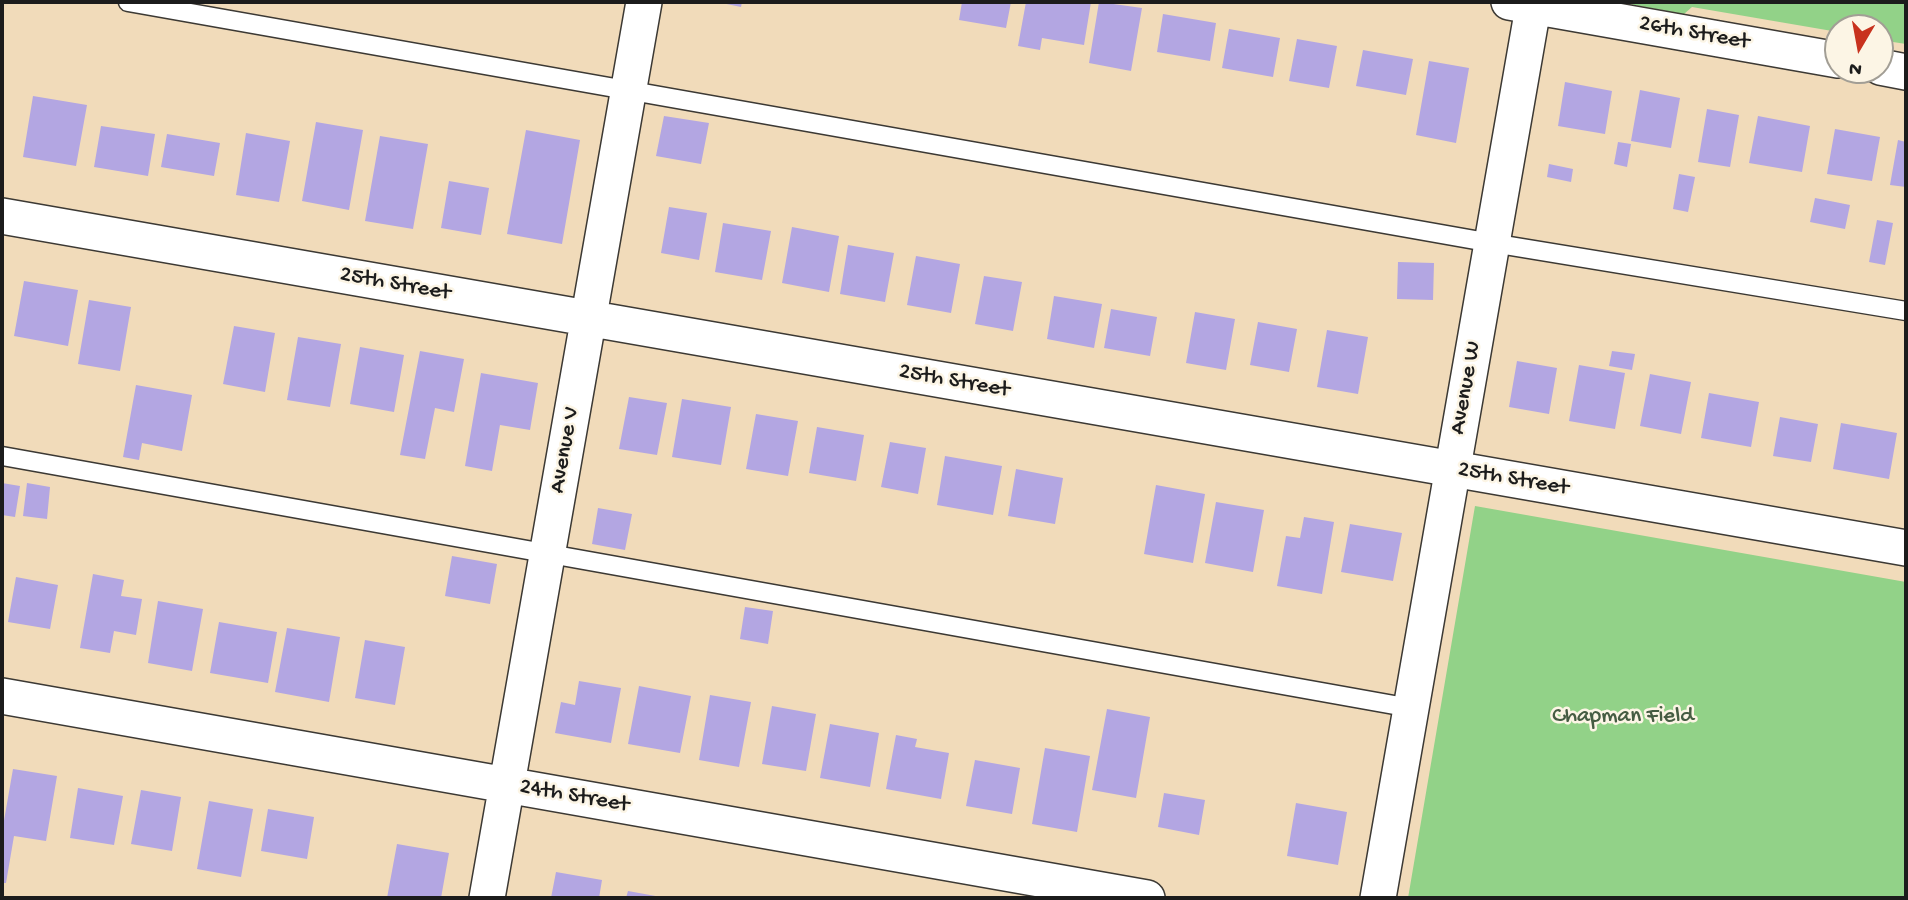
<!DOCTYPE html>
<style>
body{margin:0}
#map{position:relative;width:1908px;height:900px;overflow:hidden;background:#f1dbba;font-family:"Gochi Hand",sans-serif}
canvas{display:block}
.frame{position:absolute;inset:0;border:4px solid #1c1c1c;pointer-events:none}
.north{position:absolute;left:1824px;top:14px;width:70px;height:70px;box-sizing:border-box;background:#fcf5e5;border:2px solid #a29e95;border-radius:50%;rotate:190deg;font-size:19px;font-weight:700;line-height:28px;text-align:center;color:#1c1c1c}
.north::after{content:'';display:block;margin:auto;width:24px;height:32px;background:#c8321e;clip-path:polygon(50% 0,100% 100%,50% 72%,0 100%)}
</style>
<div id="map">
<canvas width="1908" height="900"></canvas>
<div class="frame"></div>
<div class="north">N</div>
</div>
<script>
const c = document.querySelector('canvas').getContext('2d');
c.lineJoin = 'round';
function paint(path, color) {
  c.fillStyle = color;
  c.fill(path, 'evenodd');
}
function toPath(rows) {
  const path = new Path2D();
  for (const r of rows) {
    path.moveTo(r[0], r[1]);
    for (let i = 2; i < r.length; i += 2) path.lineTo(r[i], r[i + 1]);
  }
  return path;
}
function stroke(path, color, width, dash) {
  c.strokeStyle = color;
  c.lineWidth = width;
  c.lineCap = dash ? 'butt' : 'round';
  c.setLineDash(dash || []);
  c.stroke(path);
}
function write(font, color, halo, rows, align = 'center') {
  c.font = font + ' "Gochi Hand",sans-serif';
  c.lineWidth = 5;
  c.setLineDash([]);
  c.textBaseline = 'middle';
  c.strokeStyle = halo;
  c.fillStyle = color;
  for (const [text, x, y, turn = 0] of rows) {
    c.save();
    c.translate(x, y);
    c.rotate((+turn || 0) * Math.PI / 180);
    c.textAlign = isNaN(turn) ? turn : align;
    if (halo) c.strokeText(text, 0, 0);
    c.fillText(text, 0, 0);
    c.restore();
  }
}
paint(toPath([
 [1618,2,1906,2,1906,44,1880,40,1880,28,1838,28,1838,32,1692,7,1684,14],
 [1475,506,1906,582,1906,898,1408,898]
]), '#92d288');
paint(toPath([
 [717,2,742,2,741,7],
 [962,2,1011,2,1006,28,959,20],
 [1026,2,1091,2,1084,45,1042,38,1040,50,1018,46],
 [1099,2,1142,8,1131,71,1089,63],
 [1163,14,1216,23,1210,61,1157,52],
 [1229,29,1280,38,1273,77,1222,68],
 [1297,39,1337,46,1329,88,1289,81],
 [1363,50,1413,59,1406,95,1356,86],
 [1429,61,1469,68,1456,143,1416,135],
 [1565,82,1612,91,1605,134,1558,126],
 [1640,90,1680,98,1671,148,1631,141],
 [33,96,87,105,76,166,23,157],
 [1707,109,1739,115,1730,167,1698,162],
 [664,116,709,123,701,164,656,156],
 [1758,116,1810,126,1802,172,1749,163],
 [316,122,363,130,349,210,302,201],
 [101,126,155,134,148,176,94,167],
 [1835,129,1880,137,1872,181,1827,174],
 [526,130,580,140,562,244,507,234],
 [246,133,290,141,279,202,236,195],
 [167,134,220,143,214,176,161,167],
 [380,136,428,144,413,229,365,221],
 [1898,140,1906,142,1906,187,1890,185],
 [1618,142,1631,144,1627,167,1614,164],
 [1549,164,1573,169,1571,182,1547,177],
 [1679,174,1695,177,1688,212,1673,209],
 [449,181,489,188,481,235,441,228],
 [1815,198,1850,205,1845,229,1810,222],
 [669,207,707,213,699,260,661,253],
 [1877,220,1893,223,1885,265,1869,262],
 [723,223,771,231,762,280,715,272],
 [792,227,839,236,829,292,782,283],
 [848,245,894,253,885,302,840,294],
 [916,256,960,264,951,313,907,305],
 [1398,262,1434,263,1433,300,1397,299],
 [984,276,1022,282,1013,331,975,324],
 [24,281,78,290,68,346,14,336],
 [1054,296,1102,304,1094,348,1047,339],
 [89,300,131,307,120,371,78,364],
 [1111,309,1157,317,1150,356,1104,348],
 [1195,312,1235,319,1226,370,1186,363],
 [1258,322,1297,329,1289,372,1250,365],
 [234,326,275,333,265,392,223,384],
 [1327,330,1368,337,1358,394,1317,387],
 [298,337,341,344,330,407,287,400],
 [360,347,404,355,394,412,350,404],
 [420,351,464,359,454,412,435,408,425,459,400,455],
 [1612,351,1635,354,1632,370,1609,366],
 [1517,361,1557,368,1549,414,1509,407],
 [1579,365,1625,373,1615,429,1569,421],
 [481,373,538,383,530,430,500,425,492,471,465,466],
 [1650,374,1691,382,1681,434,1640,426],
 [136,385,192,395,182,451,142,443,139,460,123,457],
 [1709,393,1759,402,1751,447,1701,438],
 [629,397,667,403,657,455,619,449],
 [682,399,731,407,721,465,672,457],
 [756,414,798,421,788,476,746,469],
 [1780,417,1818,424,1811,462,1773,456],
 [1841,423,1897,433,1889,479,1833,469],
 [817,427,864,435,856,481,809,473],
 [890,442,926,448,918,494,881,487],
 [945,456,1002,466,993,515,937,505],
 [1016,469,1063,478,1055,524,1008,516],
 [2,483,20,486,15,517,2,515],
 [27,483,50,487,47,519,23,516],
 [1156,485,1205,494,1193,563,1144,554],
 [1216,502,1264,510,1253,572,1205,563],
 [598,508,632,514,625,550,592,544],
 [1304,517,1334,522,1322,594,1277,586,1286,536,1300,538],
 [1350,524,1402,533,1393,581,1341,572],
 [452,556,497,564,490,604,445,596],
 [93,574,124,580,121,596,142,599,136,635,114,631,110,653,80,648],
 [16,577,58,585,50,629,8,622],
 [158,601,203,609,192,671,148,663],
 [745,607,773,611,768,644,740,639],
 [219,622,277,632,268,683,210,673],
 [287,628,340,637,329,702,275,692],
 [365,640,405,647,395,705,355,698],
 [579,681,621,688,611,743,555,733,561,702,575,705],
 [639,686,691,696,680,753,628,744],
 [710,695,751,702,739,767,699,760],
 [772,706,816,714,806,771,762,764],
 [1107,709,1150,717,1136,798,1092,790],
 [830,724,879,733,870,787,820,778],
 [896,735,917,739,915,747,949,753,941,799,886,789],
 [1045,748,1090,756,1077,832,1032,824],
 [975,760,1020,768,1012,814,966,806],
 [13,769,57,776,46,841,14,836,6,883,2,883,2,832],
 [78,788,123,796,114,845,70,838],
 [141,790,181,797,172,851,131,844],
 [1164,793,1205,800,1199,835,1158,827],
 [209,801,253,809,241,877,197,869],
 [1296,803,1347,812,1338,865,1287,856],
 [268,809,314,817,307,859,261,851],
 [397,844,449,853,441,898,387,898],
 [556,872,602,880,599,898,551,898],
 [628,891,661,897,661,898,626,898]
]), '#b3a6e2');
const service = toPath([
 [128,2,1492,243,1906,311],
 [2,456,1411,708]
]);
const minor = toPath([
 [1509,2,1838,60],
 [1880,67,1906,72],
 [2,216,1906,548],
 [2,696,1147,898],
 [487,898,644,2],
 [1378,898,1534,2]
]);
stroke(service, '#3c3934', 21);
stroke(minor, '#3c3934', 38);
stroke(service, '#fff', 18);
stroke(minor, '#fff', 35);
write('23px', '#1c1c1c', '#fcf5e5', [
 ["26th Street",1694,34,10],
 ["25th Street",395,285,10],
 ["25th Street",954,382,10],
 ["Avenue W",1467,388,-80],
 ["Avenue V",566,450,-80],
 ["25th Street",1513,480,10],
 ["24th Street",574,797,10]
]);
write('23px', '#455c42', '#fcf5e5', [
 ["Chapman Field",1623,717]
]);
</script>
